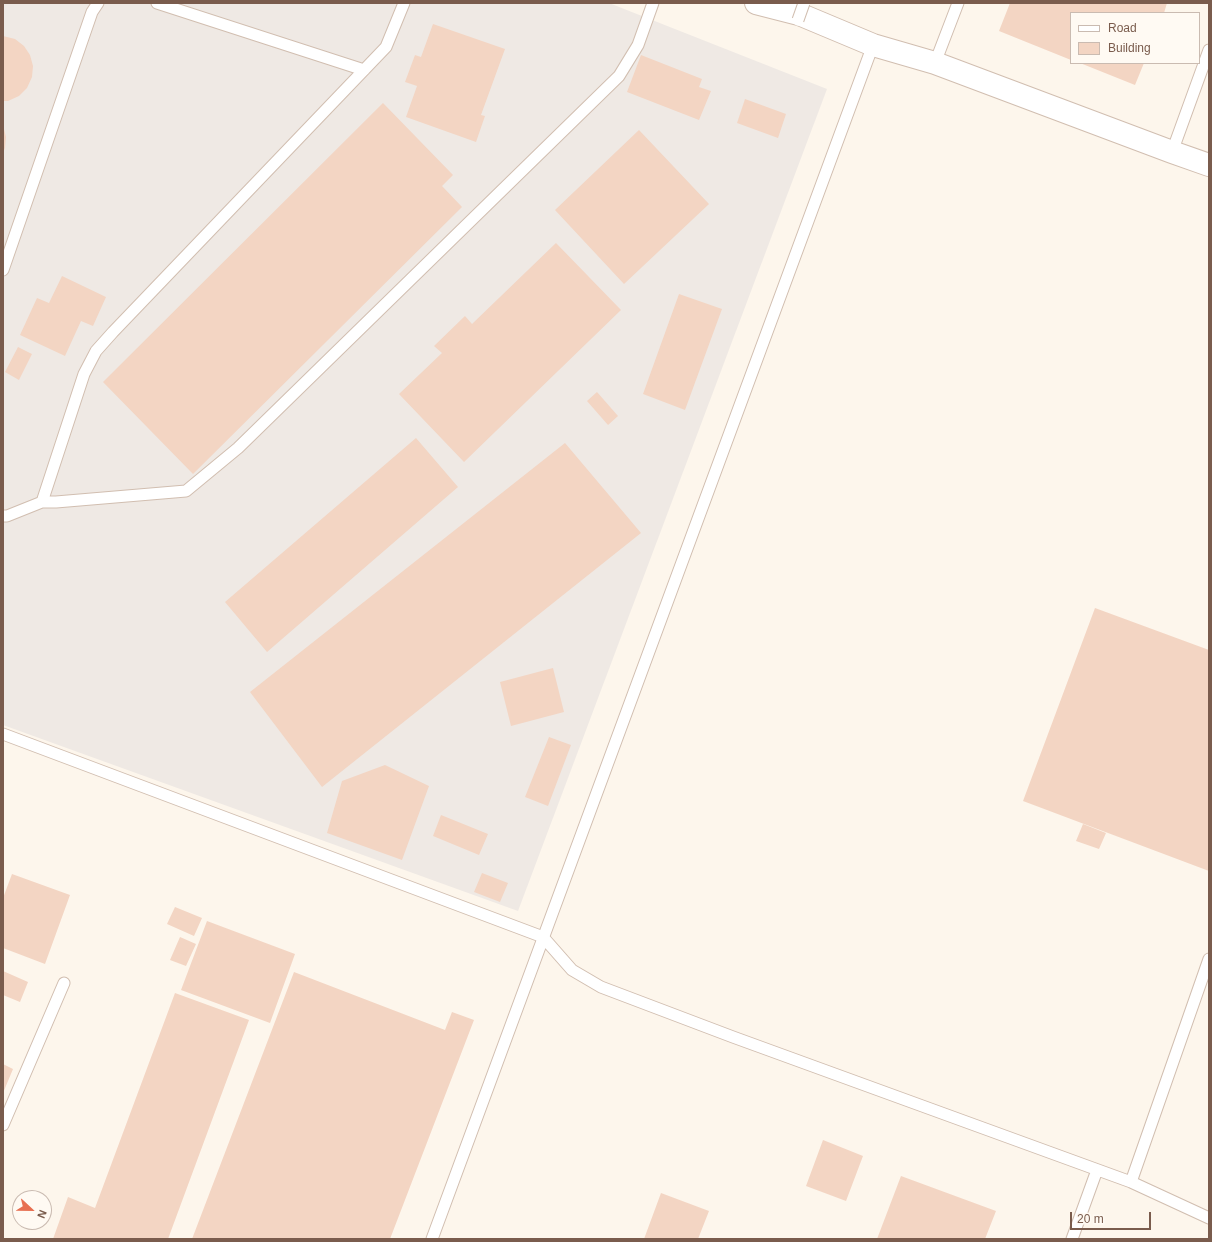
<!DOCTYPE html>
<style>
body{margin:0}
#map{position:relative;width:1212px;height:1242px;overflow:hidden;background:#fdf6ec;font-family:Arial,sans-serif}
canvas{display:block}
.frame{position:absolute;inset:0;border:4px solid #7a5c4d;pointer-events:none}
.legend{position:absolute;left:1070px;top:12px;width:130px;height:52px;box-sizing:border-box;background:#fffaf3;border:1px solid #cabbb1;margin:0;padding:5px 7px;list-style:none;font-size:12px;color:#7a5c4d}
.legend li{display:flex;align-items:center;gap:8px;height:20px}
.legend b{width:20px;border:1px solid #cabbb1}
.north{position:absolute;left:12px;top:1190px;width:40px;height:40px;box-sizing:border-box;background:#fffaf3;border:1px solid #cabbb1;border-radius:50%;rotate:112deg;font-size:11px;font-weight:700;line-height:16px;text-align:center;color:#7a5c4d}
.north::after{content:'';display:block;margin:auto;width:14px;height:18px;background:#e76f51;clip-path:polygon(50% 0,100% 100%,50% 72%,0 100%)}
.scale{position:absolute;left:1070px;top:1212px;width:81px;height:18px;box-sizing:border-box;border:2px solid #7a5c4d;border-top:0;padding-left:5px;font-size:12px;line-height:14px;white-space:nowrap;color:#7a5c4d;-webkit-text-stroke:3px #fffaf3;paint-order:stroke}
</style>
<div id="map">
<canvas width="1212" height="1242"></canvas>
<div class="frame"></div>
<ul class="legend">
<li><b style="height:5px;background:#fff"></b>Road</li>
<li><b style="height:11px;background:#f3d5c3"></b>Building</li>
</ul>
<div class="north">N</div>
<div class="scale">20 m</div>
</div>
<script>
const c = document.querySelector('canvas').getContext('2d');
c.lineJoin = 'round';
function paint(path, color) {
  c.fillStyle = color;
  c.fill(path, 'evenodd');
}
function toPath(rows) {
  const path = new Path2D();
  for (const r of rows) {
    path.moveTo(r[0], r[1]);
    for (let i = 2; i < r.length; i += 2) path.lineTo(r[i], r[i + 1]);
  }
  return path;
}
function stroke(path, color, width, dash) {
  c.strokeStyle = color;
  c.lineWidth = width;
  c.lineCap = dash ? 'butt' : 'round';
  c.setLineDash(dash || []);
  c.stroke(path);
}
paint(toPath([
 [3,3,609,3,827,89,518,911,3,725]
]), '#efe9e4');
paint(toPath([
 [1010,3,1167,3,1164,13,1071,13,1071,60,999,31],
 [433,24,505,49,481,115,485,116,476,142,406,117,417,86,405,82,415,55,421,57],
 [3,36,15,39,24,46,30,55,33,66,32,77,27,88,19,96,8,101,3,101],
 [641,55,702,79,699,87,711,91,699,120,627,92],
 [1080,63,1144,63,1135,85],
 [745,99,786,114,778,138,737,123],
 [383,103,453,175,442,186,462,207,193,474,103,382],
 [3,125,6,137,5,148,3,153],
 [639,130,709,204,624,284,555,210],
 [556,243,621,310,464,462,399,394,442,353,434,346,465,316,472,324],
 [62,276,106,297,93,326,81,321,65,356,20,335,37,298,49,303],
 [679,294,722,309,685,410,643,394],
 [18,347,32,354,19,380,5,372],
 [597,392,618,416,608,425,587,401],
 [416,438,458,487,267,652,225,602],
 [565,443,641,533,322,787,250,692],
 [1095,608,1209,650,1209,871,1023,801],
 [553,668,564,712,511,726,500,682],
 [549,737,571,745,548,806,525,797],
 [385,765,429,786,402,860,327,833,342,781],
 [441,815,488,834,479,855,433,836],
 [1083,824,1106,833,1099,849,1076,841],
 [482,873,508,883,500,902,474,892],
 [12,874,70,895,45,964,3,948,3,898],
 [175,907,202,918,194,936,167,924],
 [207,921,295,954,270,1023,181,990],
 [180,937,196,944,186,966,170,960],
 [3,971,28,982,20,1002,3,995],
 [294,972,445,1030,452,1012,474,1020,390,1239,192,1239],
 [175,993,249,1020,168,1239,53,1239,68,1197,95,1208],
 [3,1064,13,1069,3,1093],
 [823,1140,863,1156,846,1201,806,1186],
 [901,1176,996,1211,985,1239,877,1239],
 [661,1193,709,1211,698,1239,644,1239]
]), '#f3d5c3');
const service = toPath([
 [157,3,364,70],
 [935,63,958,3],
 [1172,152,1209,50],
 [3,270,92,12,98,3],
 [42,502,56,502,186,491,238,448,619,76,638,45,653,3],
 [3,516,7,516,42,502,84,374,96,351,113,332,386,47,404,3],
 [3,734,543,937,572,970,601,987,733,1037,1131,1182,1209,1218],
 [3,1125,64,983],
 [1131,1182,1209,959],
 [432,1239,873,45],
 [1072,1239,1097,1170]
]);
const tertiary = toPath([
 [756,3,799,14,873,45,935,63,1172,152,1209,165]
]);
stroke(service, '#d1beb0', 13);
stroke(tertiary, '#d1beb0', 24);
stroke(service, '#fff', 11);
stroke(tertiary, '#fff', 22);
const serviceBridge = toPath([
 [798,20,804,3]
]);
stroke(serviceBridge, '#d1beb0', 13, []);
stroke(serviceBridge, '#fff', 11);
</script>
